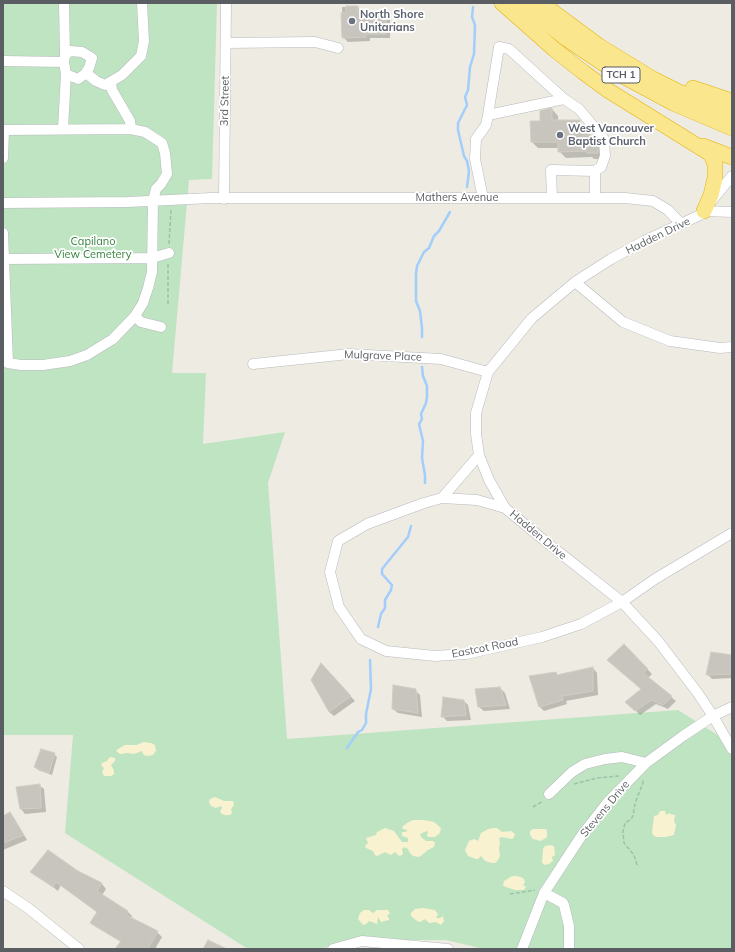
<!DOCTYPE html>
<style>
body{margin:0}
#map{position:relative;width:735px;height:952px;overflow:hidden;background:#edebe2;font-family:Mulish,sans-serif}
canvas{display:block}
.frame{position:absolute;inset:0;border:4px solid #5a5d62;pointer-events:none}
</style>
<div id="map">
<canvas width="735" height="952"></canvas>
<div class="frame"></div>
</div>
<script>
const c = document.querySelector('canvas').getContext('2d');
c.lineJoin = 'round';
function paint(path, color) {
  c.fillStyle = color;
  c.fill(path, 'evenodd');
}
function toPath(rows) {
  const path = new Path2D();
  for (const r of rows) {
    path.moveTo(r[0], r[1]);
    for (let i = 2; i < r.length; i += 2) path.lineTo(r[i], r[i + 1]);
  }
  return path;
}
function stroke(path, color, width, dash) {
  c.strokeStyle = color;
  c.lineWidth = width;
  c.lineCap = dash ? 'butt' : 'round';
  c.setLineDash(dash || []);
  c.stroke(path);
}
function write(font, color, halo, rows, align = 'center') {
  c.font = font + ' Mulish,sans-serif';
  c.lineWidth = 3.5;
  c.setLineDash([]);
  c.textBaseline = 'middle';
  c.strokeStyle = halo;
  c.fillStyle = color;
  for (const [text, x, y, turn = 0] of rows) {
    c.save();
    c.translate(x, y);
    c.rotate((+turn || 0) * Math.PI / 180);
    c.textAlign = isNaN(turn) ? turn : align;
    if (halo) c.strokeText(text, 0, 0);
    c.fillText(text, 0, 0);
    c.restore();
  }
}
paint(toPath([
 [3,3,217,3,212,179,189,180,172,373,206,373,203,444,285,432,268,483,287,739,678,710,732,744,732,949,484,949,446,940,355,940,320,949,248,949,65,833,73,735,3,735]
]), '#bfe4c2');
paint(toPath([
 [143,742,151,743,155,745,156,751,153,755,146,756,143,754,142,751,134,754,127,753,120,754,116,751,118,749,125,745,137,745],
 [110,757,115,758,115,761,111,765,114,771,114,774,111,776,104,776,102,772,104,768,101,765,102,763,107,761],
 [215,797,224,801,233,801,234,805,231,809,232,813,230,815,225,815,222,814,220,812,222,808,221,806,216,808,211,806,209,802,210,799],
 [660,811,665,811,666,815,670,813,670,814,675,815,674,821,676,825,674,835,665,837,656,837,653,835,652,832,654,816,658,815],
 [413,820,424,820,434,822,441,828,440,833,435,837,428,837,427,835,428,832,427,831,420,834,421,837,426,841,433,841,435,843,434,847,428,850,422,855,419,857,413,856,410,853,408,849,404,847,402,849,403,854,400,856,398,855,395,852,391,855,385,852,377,856,375,855,373,851,366,848,365,846,368,843,366,838,376,835,377,832,385,828,394,831,402,842,408,842,408,838,402,836,402,832,406,832,407,830,403,829,402,827,407,823],
 [493,828,497,828,502,832,511,831,515,834,514,837,512,839,502,837,499,838,500,843,499,849,500,856,498,860,495,863,492,863,485,861,481,856,478,859,476,859,468,856,465,850,469,841,474,839,478,841,481,833,488,829],
 [533,829,546,829,547,832,547,837,541,841,533,839,530,835,530,831],
 [550,845,554,846,555,855,552,857,553,861,549,864,544,865,542,862,543,849,545,846],
 [512,876,517,876,523,878,525,882,523,885,526,887,525,888,524,890,515,890,503,886,504,881],
 [423,908,435,910,438,914,436,918,440,918,443,916,444,921,441,925,436,922,429,923,425,919,420,922,417,921,411,916,411,913,415,909],
 [364,910,369,910,373,913,377,910,388,910,390,913,387,916,389,918,389,920,381,922,378,917,377,924,369,921,366,924,363,925,358,919,360,913]
]), '#f9f2d1');
paint(toPath([
 [335,3,348,3,348,4,336,4],
 [342,7,358,7,362,13,386,13,390,18,390,38,370,38,370,41,348,42,343,37],
 [552,109,558,116,558,121,579,121,586,127,586,131,595,138,595,141,604,149,604,159,594,159,592,157,566,158,559,151,559,148,538,148,532,142,541,122],
 [624,646,652,674,648,678,676,701,668,709,656,704,640,715,631,706,642,689],
 [732,656,732,678,712,679,707,674],
 [593,668,597,673,598,695,566,701,567,704,544,711,539,706,555,673,558,676],
 [326,669,355,701,334,716,329,712],
 [500,688,505,693,510,709,484,711,479,707],
 [415,690,420,695,422,717,398,713,393,709],
 [464,701,468,705,471,720,447,721,442,716],
 [54,754,57,757,52,775,38,770,35,767],
 [39,785,44,789,46,812,25,814,21,809,18,788],
 [10,813,14,818,27,840,3,850,3,818],
 [32,871,77,872,102,884,106,889,102,895,128,912,132,916,131,919,157,932,162,937,155,949,118,949,121,942,96,927,91,922,97,912,61,885,58,891]
]), '#0003');
stroke(toPath([
 [467,187,469,171,467,161,464,156,458,130,458,123,467,105,465,97,468,90,470,67,474,54,475,25,472,17,473,7],
 [422,337,422,328,420,311,416,301,416,274,417,266,424,252,429,248,434,236,439,231,450,212],
 [422,367,423,376,427,386,427,397,426,403,421,414,422,419,419,424,423,441,422,458,425,475,425,483],
 [378,627,381,614,385,608,385,600,391,590,392,585,382,574,382,569,408,537,411,526],
 [347,748,358,732,362,730,366,723,366,714,371,689,370,660]
]), '#a3cefc', 2.5);
const building = toPath([
 [346,6,358,6,358,12,386,12,386,34,366,34,366,37,342,38,341,13,346,13,346,6],
 [551,108,552,108,552,120,580,120,580,130,588,130,589,131,589,140,597,140,598,142,598,153,587,153,586,151,558,152,558,142,531,142,530,121,540,121,540,111,551,108],
 [624,644,648,669,643,673,672,696,663,705,651,700,635,711,625,702,641,689,607,660,624,644],
 [711,652,732,655,732,674,706,675,711,652],
 [321,663,351,696,329,712,311,680,321,663],
 [593,667,593,691,562,696,563,700,539,707,529,676,556,672,557,675,593,667],
 [393,685,416,689,418,713,392,709,393,685],
 [500,687,506,705,478,707,475,689,500,687],
 [443,697,464,700,466,715,441,717,443,697],
 [41,749,55,753,49,773,34,767,41,749],
 [40,784,41,808,20,809,16,787,40,784],
 [10,812,24,835,3,843,3,816,10,812],
 [48,850,78,871,102,883,97,891,128,911,126,915,158,931,148,949,115,949,121,941,90,923,97,912,56,882,53,887,30,872,48,850],
 [208,940,227,949,203,949,208,940]
]);
paint(building, '#c8c5bf');
stroke(building, '#d1cdc1', 1);
const minor = toPath([
 [226,43,315,42,338,48],
 [65,55,70,51,82,52,92,58,89,68,85,74,78,79,66,74],
 [3,61,64,62],
 [86,73,96,81,105,85,122,75,141,56,144,41,142,3],
 [111,83,112,90,130,121,131,129],
 [63,129,66,74,64,62,65,55,64,3],
 [3,130,131,129,145,132,162,143,165,153,167,174,161,184,156,189,153,201,152,272,148,288,143,303,135,316,113,339,87,355,70,361,43,365,21,365,8,363,3,233],
 [3,158,4,130],
 [732,176,700,215,644,241,611,259,575,282,532,318,488,372,476,413,476,434,479,455,489,480,505,508,545,541,622,602,658,641,697,692,713,716,732,749],
 [483,198,475,159,476,139,486,125,488,115],
 [552,198,551,170,595,171,601,167,605,156,604,139,579,109,564,99,509,49,499,47,488,115,564,99],
 [595,198,595,171],
 [224,199,226,3],
 [3,203,128,202,211,198,625,198,653,201,668,210,681,224],
 [704,211,732,212],
 [4,259,152,258,169,253],
 [575,282,623,322,670,341,720,348,732,347],
 [135,316,141,322,161,327],
 [253,364,349,354,441,359,488,372],
 [442,498,479,455],
 [505,508,477,500,442,498,424,503,367,524,338,541,330,572,339,607,361,639,386,651,435,656,466,654,542,637,581,624,622,602,655,579,732,533],
 [549,794,572,772,585,764,605,759,622,757,646,763],
 [3,891,28,908,79,949],
 [550,896,563,903,564,905,569,926,569,949],
 [333,949,362,941,448,949],
 [522,949,544,893,582,835,607,803,646,763,683,736,713,716,732,707]
]);
const highway = toPath([
 [502,3,554,49,583,72,609,91,709,153,712,157,715,164,715,178,711,195,704,211],
 [522,3,564,37,619,74,673,103,732,128],
 [541,3,599,46,653,79,679,92,732,113],
 [693,88,732,101],
 [703,146,732,157]
]);
stroke(minor, '#b7b9be', 11);
stroke(highway, '#e6b208', 16);
stroke(toPath([
 [169,244,171,210],
 [168,264,168,306],
 [574,784,597,778,619,776],
 [533,807,543,801],
 [637,865,634,855,624,843,623,832,625,823,631,819,633,816,635,803,643,783,643,779],
 [510,894,535,890]
]), '#99c4a9', 1.5, [4, 2]);
stroke(minor, '#fff', 10);
stroke(highway, '#f9e68d', 15);
for (const [x, y, r, color] of [
 [352,21,4,"#6b7280"],
 [560,135,4,"#6b7280"]
]) {
  const dot = new Path2D();
  dot.arc(x, y, r, 0, 2 * Math.PI);
  c.fillStyle = color;
  c.fill(dot);
  stroke(dot, '#fff', 1.5);
}
for (const [x, y, w] of [
 [621,75,38]
]) {
  const box = new Path2D();
  box.roundRect(x - w / 2, y - 8, w, 16, 3);
  c.fillStyle = '#fff';
  c.fill(box);
  stroke(box, '#5a5d62', 1);
}
write('bold 10px', '#5a5d62', null, [
 ["TCH 1",621,75]
]);
write('bold 11px', '#5b616d', '#fff', [
 ["North Shore",360,15],
 ["Unitarians",360,28],
 ["West Vancouver",568,129],
 ["Baptist Church",568,142]
], 'left');
write('11px', '#5a5d62', '#fff', [
 ["3rd Street",225,101,-89],
 ["Mathers Avenue",457,198],
 ["Hadden Drive",658,236,-26],
 ["Mulgrave Place",383,356,2],
 ["Hadden Drive",538,535,40],
 ["Eastcot Road",485,648,-11],
 ["Stevens Drive",605,809,-50]
]);
write('11px', '#388441', '#fff', [
 ["Capilano",93,242],
 ["View Cemetery",93,255]
]);
</script>
